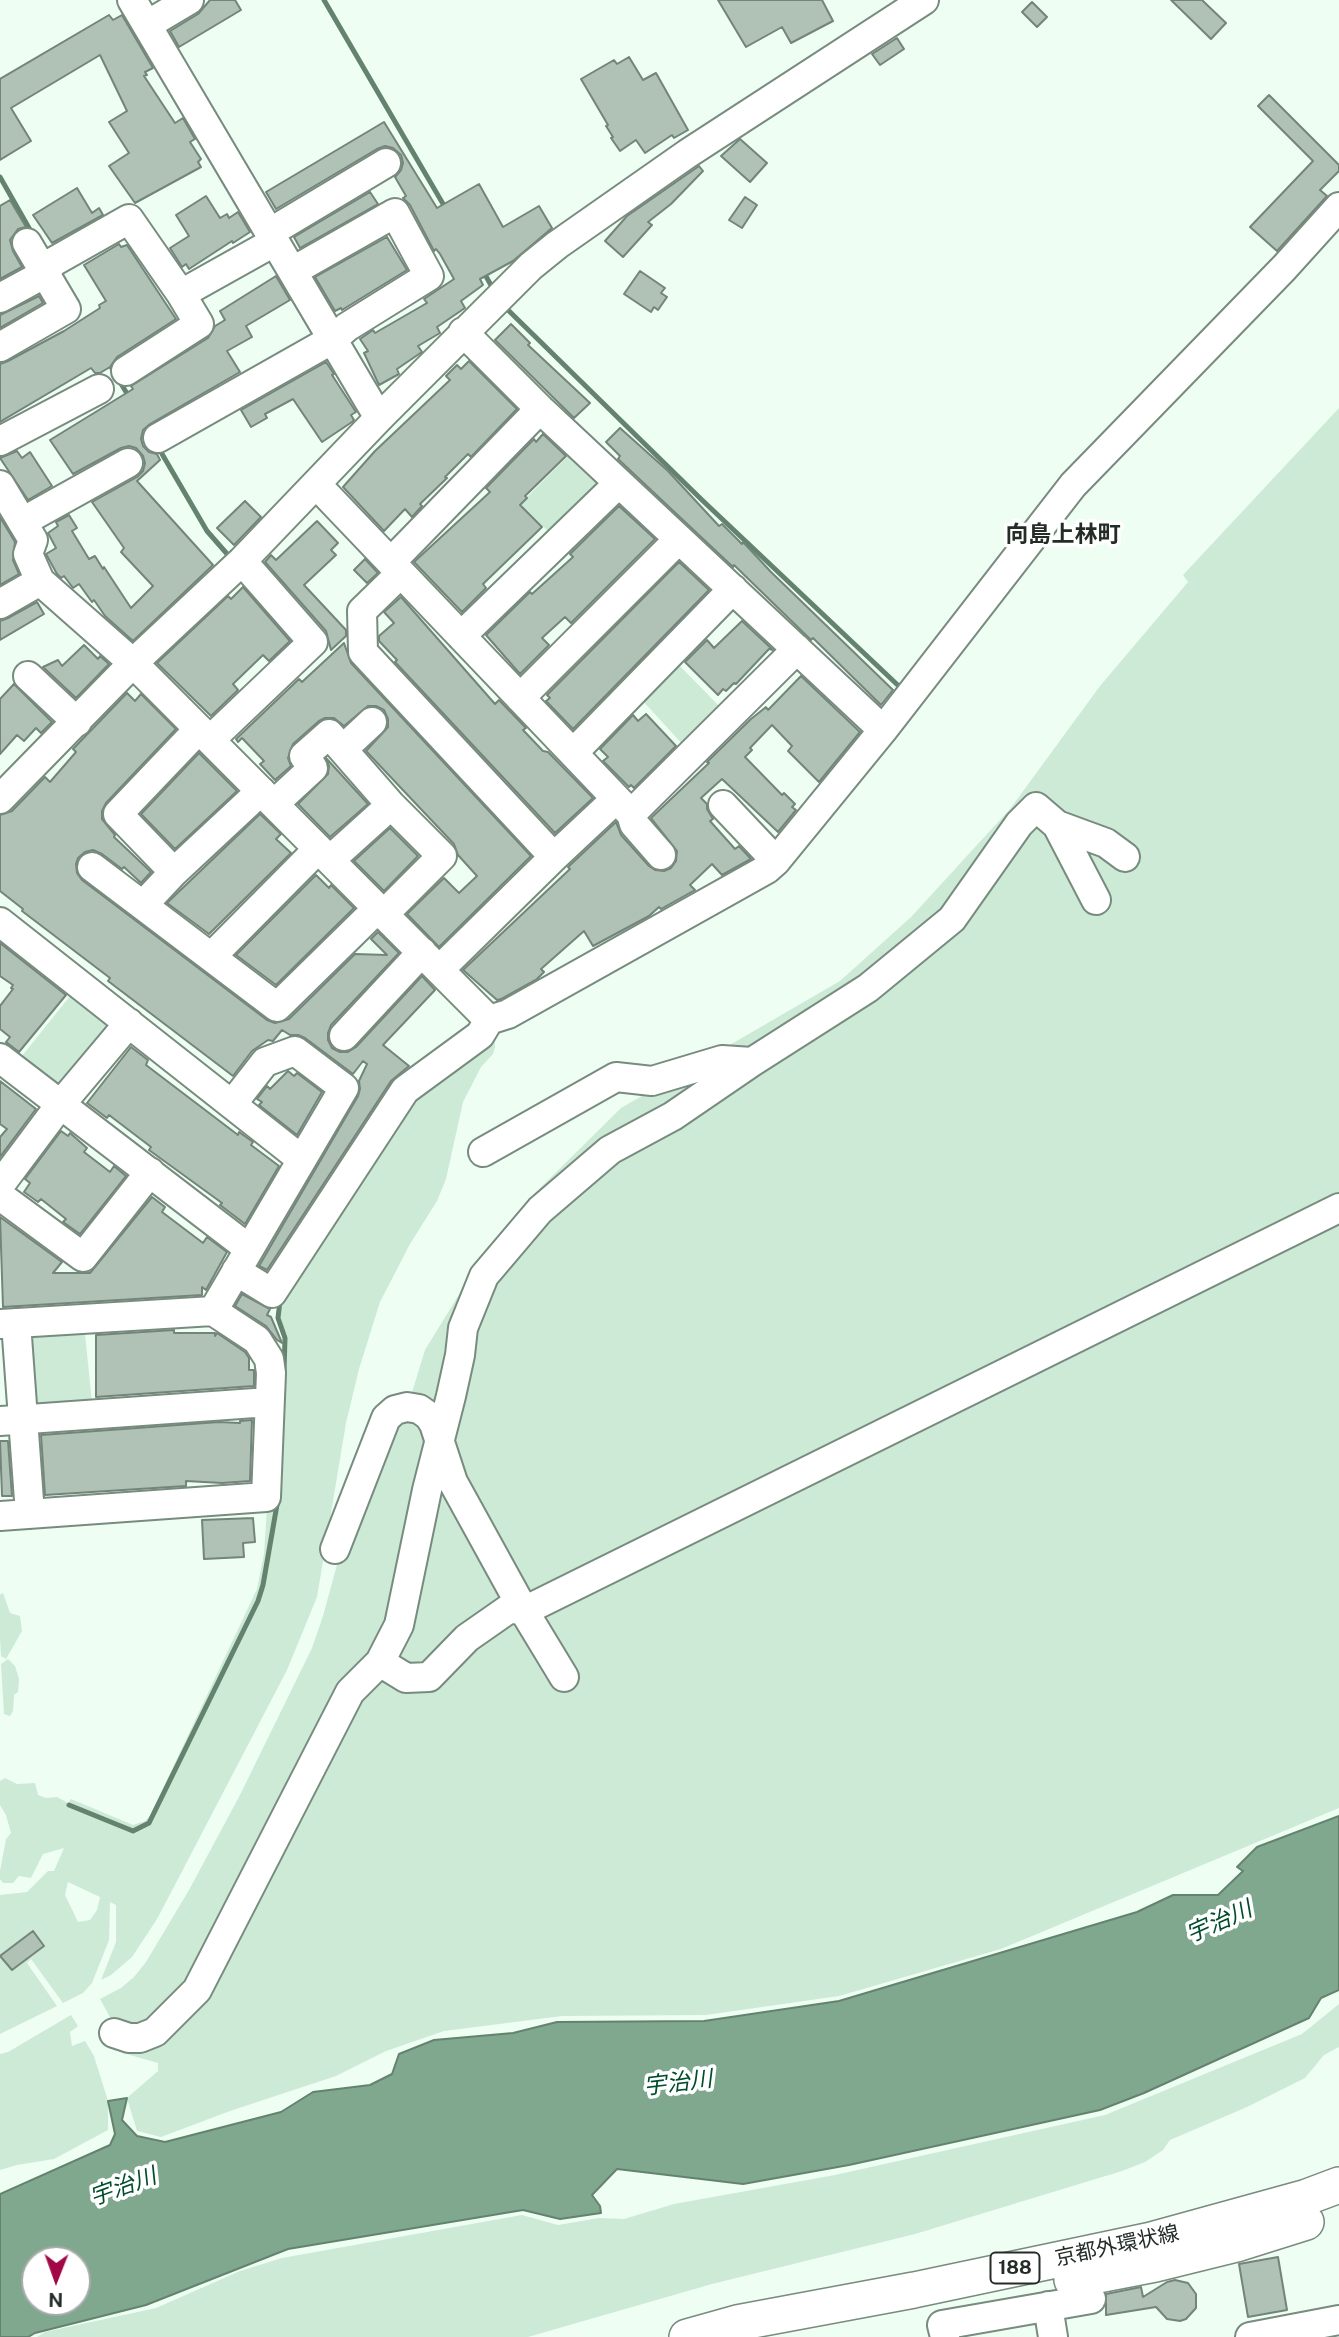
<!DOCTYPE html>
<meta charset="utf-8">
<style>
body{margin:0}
#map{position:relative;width:1339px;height:2337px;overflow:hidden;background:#eefef3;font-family:"Public Sans",sans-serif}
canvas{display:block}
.north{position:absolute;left:21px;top:2246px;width:70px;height:70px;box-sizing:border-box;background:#fff;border:2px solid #a7aba9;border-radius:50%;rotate:181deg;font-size:19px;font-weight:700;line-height:28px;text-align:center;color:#242c27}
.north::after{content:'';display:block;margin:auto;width:24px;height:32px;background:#a20847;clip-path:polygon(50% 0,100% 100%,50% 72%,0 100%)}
</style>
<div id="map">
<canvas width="1339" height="2337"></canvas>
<div class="north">N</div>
</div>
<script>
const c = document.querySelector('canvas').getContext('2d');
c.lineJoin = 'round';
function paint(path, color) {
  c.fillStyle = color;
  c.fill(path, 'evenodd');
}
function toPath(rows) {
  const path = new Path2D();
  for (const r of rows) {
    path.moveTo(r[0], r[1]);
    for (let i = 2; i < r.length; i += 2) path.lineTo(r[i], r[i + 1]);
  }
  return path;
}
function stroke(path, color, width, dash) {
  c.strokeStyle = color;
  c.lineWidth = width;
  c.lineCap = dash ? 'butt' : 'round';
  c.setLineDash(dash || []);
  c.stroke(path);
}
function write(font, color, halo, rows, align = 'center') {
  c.font = font + ' "Public Sans","Noto Sans JP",sans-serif';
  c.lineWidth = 7;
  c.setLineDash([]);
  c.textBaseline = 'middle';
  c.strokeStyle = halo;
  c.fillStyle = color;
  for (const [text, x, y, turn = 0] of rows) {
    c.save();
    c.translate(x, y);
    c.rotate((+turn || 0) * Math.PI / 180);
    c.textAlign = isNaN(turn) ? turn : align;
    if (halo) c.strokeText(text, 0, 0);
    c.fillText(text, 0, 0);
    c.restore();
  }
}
paint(toPath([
 [1339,408,1339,1808,1001,1949,839,1996,706,2015,562,2016,444,2031,386,2051,336,2076,230,2111,161,2137,137,2131,127,2098,158,2071,158,2063,123,2053,115,2039,154,2037,237,1905,157,2027,117,2030,100,1999,121,1988,134,1977,146,1962,189,1890,240,1795,312,1648,323,1616,344,1539,409,1402,425,1350,477,1265,534,1194,621,1108,840,981,911,917,1010,809,1100,686,1188,582,1183,575],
 [574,450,601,486,552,535,520,504],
 [676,662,723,710,685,747,641,699],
 [74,991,109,1016,110,1028,61,1087,49,1086,18,1061],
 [494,1035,495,1047,493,1054,481,1067,463,1102,446,1179,437,1201,410,1244,380,1302,359,1369,346,1423,317,1597,287,1670,177,1881,157,1919,132,1957,111,1975,101,1980,116,1942,116,1905,110,1902,109,1940,92,1983,83,1993,63,2003,31,1959,27,1963,57,2006,0,2034,0,1895,27,1892,48,1871,54,1871,64,1848,43,1854,31,1878,19,1876,13,1883,3,1883,0,1879,0,1871,6,1839,11,1833,6,1815,0,1805,0,1781,5,1778,17,1784,35,1783,38,1795,46,1798,57,1797,68,1803,71,1799,133,1825,145,1821,150,1816,257,1589,264,1554,267,1508,279,1502,286,1341,279,1318,278,1296,409,1092],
 [68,1882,100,1897,97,1910,90,1920,78,1922,65,1895],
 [84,1324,92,1403,40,1407,29,1402,24,1338,33,1328],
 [3,1593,10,1613,20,1616,22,1631,6,1659,1,1656,0,1638,0,1595],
 [8,1659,15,1666,19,1679,18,1692,14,1695,13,1711,10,1716,4,1714,1,1664],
 [1339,2004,1339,2047,1324,2055,1305,2078,1247,2107,1170,2140,1163,2150,1145,2162,1122,2171,915,2234,712,2284,528,2337,37,2337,45,2332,156,2308,240,2271,282,2258,522,2215,558,2225,599,2218,624,2219,674,2204,835,2175,1105,2115,1302,2034],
 [71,2015,78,2026,70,2032,72,2046,85,2041,94,2056,108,2101,108,2130,54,2159,17,2165,0,2170,0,2054,8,2052]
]), '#ccead6');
const water = toPath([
 [1339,1816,1339,1990,1321,1998,1309,2018,1144,2093,1100,2110,849,2165,743,2184,617,2169,592,2195,600,2206,601,2213,560,2219,523,2210,288,2249,146,2305,35,2333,28,2337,0,2337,0,2194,110,2145,115,2134,108,2101,127,2098,122,2120,137,2136,165,2142,281,2112,313,2092,370,2085,392,2074,399,2054,434,2040,513,2033,557,2022,704,2021,839,2001,1137,1912,1173,1895,1218,1895,1243,1871,1237,1867,1257,1847,1339,1816],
 [35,2260,77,2260,77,2302,35,2302,35,2260]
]);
paint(water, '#7fa88e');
stroke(water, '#64836f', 2);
stroke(toPath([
 [324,0,446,209],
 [0,177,33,235],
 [483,271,492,287],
 [508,310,702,500,904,691],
 [107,360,129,397],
 [158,447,207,531,228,555],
 [280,1301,278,1318,285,1338,284,1371],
 [69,1805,133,1831,149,1823,258,1601,263,1585,278,1499]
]), '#64836f', 5);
const building = toPath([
 [210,0,235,0,241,10,179,47,170,31,198,14,210,0],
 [718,0,822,0,833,21,791,43,782,27,746,47,718,0],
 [1171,0,1202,0,1226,23,1211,39,1171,0],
 [1032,2,1047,17,1037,27,1022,12,1032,2],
 [109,15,113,20,122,15,153,68,145,72,147,75,144,76,175,123,183,118,195,139,190,142,201,159,198,162,201,167,135,203,109,166,129,153,109,122,127,111,100,55,11,108,31,141,0,160,0,79,109,15],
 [897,38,904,49,880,65,872,54,897,38],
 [629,57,643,80,656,73,688,130,674,138,672,135,645,153,636,140,620,151,611,138,613,137,606,126,608,125,581,79,614,60,617,64,629,57],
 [1269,95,1339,165,1339,171,1320,190,1327,196,1277,251,1250,227,1313,161,1258,106,1269,95],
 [384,122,437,208,479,184,503,227,539,206,552,228,513,261,480,279,483,285,461,301,465,308,437,327,440,333,418,346,422,352,397,369,399,374,379,385,364,353,368,351,360,339,373,330,375,333,427,303,424,299,454,279,440,254,436,249,434,251,410,205,403,198,406,196,395,177,401,170,403,163,401,155,393,148,385,146,377,149,276,209,266,192,384,122],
 [740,139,767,163,750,182,721,156,740,139],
 [699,166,703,171,671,204,648,222,652,225,623,257,605,241,627,216,699,166],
 [77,188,92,213,99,208,103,215,52,243,33,215,77,188],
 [370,192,378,204,300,248,294,237,370,192],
 [206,196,220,218,227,214,229,218,238,212,250,232,233,243,232,241,189,269,186,264,182,267,170,248,189,236,176,215,206,196],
 [745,197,757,205,742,228,729,220,745,197],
 [10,200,26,227,18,229,10,240,13,251,22,267,0,279,0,206,10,200],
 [387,237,407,270,342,310,341,308,335,311,315,277,387,237],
 [119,244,121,247,127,245,176,319,117,357,110,367,100,373,95,373,91,368,0,422,0,364,8,361,64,331,100,308,99,305,106,301,84,265,119,244],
 [640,271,665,288,661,293,667,297,658,310,654,307,651,312,624,294,640,271],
 [276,276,290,300,246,326,252,337,227,351,240,372,150,424,143,430,141,439,143,446,149,452,157,454,160,460,137,481,213,565,133,641,105,616,94,600,92,602,79,584,73,588,64,576,61,578,57,574,46,554,56,548,48,533,58,526,56,522,69,515,77,528,72,531,89,559,95,556,103,569,104,567,131,608,153,586,121,552,124,548,92,502,137,477,143,471,145,463,143,456,136,448,129,446,121,448,73,474,50,440,133,389,131,386,208,338,215,326,225,320,220,311,276,276],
 [39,296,43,303,0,328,0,315,39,296],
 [511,324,530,343,528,345,590,403,574,418,495,340,511,324],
 [469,361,517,409,471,457,468,454,445,477,447,478,420,504,422,506,412,517,405,509,384,531,343,487,375,451,450,380,446,376,457,365,461,369,469,361],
 [326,362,334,374,332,375,356,412,351,415,354,420,352,422,322,442,293,399,265,414,267,418,251,427,241,410,326,362],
 [620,428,668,471,719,526,722,524,742,544,743,542,771,572,893,690,881,705,813,638,811,640,734,565,733,567,618,459,620,456,606,442,620,428],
 [543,434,566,456,525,496,527,498,520,505,542,527,483,584,486,588,462,612,414,562,490,492,486,488,534,439,536,442,543,434],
 [17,451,22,458,30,452,52,486,28,500,0,458,17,451],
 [245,501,261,517,234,545,217,528,245,501],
 [619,506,655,539,571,623,565,617,542,638,549,645,520,674,486,635,530,592,532,594,573,557,570,554,619,506],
 [0,517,15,542,13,560,19,574,0,585,0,517],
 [317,521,338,543,331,550,336,555,304,585,346,630,346,636,331,650,326,631,265,562,271,555,276,560,317,521],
 [365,559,378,573,367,583,354,570,365,559],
 [679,562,709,590,573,729,546,701,550,698,547,695,679,562],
 [243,587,290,641,269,661,263,655,233,684,238,690,211,716,157,663,228,596,231,599,243,587],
 [401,597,495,704,499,700,526,728,523,730,543,751,548,752,593,798,555,833,395,662,397,660,379,641,379,636,394,623,384,612,401,597],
 [37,602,44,614,0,640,0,621,8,618,37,602],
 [742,621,773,650,769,649,736,684,734,683,726,691,723,689,718,695,685,662,707,640,714,648,742,621],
 [344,643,351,663,531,856,439,947,407,914,444,878,459,893,477,876,458,855,454,844,366,751,388,727,388,719,384,710,376,706,368,706,344,726,334,718,325,718,319,721,293,744,288,758,291,766,275,780,260,764,264,761,242,738,238,742,236,739,299,679,302,682,344,643],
 [84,645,98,659,100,656,109,664,76,698,43,667,58,660,62,666,84,645],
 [801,676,860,732,819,782,788,751,792,746,772,725,750,748,752,750,745,757,782,795,784,793,795,804,792,807,796,810,778,832,722,779,701,798,707,804,707,809,713,819,710,821,735,849,739,846,751,859,722,875,712,864,690,885,695,890,661,909,659,907,649,916,593,946,584,931,541,969,544,972,537,979,501,999,497,1000,463,970,570,869,568,867,616,822,621,835,649,866,655,870,664,871,671,868,676,861,677,851,651,818,709,763,707,762,751,719,766,707,768,710,801,676],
 [14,684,52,722,41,733,36,728,24,741,17,735,0,754,0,699,14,684],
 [127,693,135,701,141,694,176,729,106,803,102,811,102,819,115,835,114,837,151,872,141,883,124,867,122,869,102,854,93,850,85,852,78,858,76,864,77,873,82,880,267,1020,275,1023,289,1019,355,954,387,955,371,939,378,932,399,953,331,1025,328,1033,328,1040,332,1048,340,1052,348,1052,356,1047,422,976,435,990,383,1045,409,1066,391,1081,267,1270,259,1266,358,1096,360,1089,359,1081,367,1064,363,1061,353,1074,305,1038,298,1035,290,1035,282,1030,273,1041,268,1040,252,1051,233,1076,108,981,110,978,22,911,23,909,0,891,0,815,12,811,45,777,50,782,76,752,73,749,127,693],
 [646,714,676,746,634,788,631,785,629,787,603,761,608,757,600,749,633,715,638,721,646,714],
 [199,753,237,791,175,849,141,814,199,753],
 [326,758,368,804,330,837,298,804,328,774,329,766,326,758],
 [260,814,281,834,276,839,291,853,209,934,167,903,260,814],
 [390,828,418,856,384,891,354,861,390,828],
 [316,875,329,888,331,885,354,908,276,985,236,955,316,875],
 [0,943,66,995,19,1052,6,1042,10,1037,0,1029,0,1006,13,989,11,988,13,985,0,976,0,943],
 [131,1047,148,1060,146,1065,238,1135,239,1132,253,1142,251,1145,279,1166,245,1224,220,1205,222,1203,149,1150,151,1147,109,1115,107,1118,87,1103,131,1047],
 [288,1071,294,1076,297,1073,322,1092,297,1135,259,1105,262,1102,257,1099,267,1086,270,1089,288,1071],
 [0,1081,36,1109,0,1157,0,1137,7,1129,0,1124,0,1081],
 [61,1131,68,1136,70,1133,87,1148,84,1152,110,1172,114,1166,126,1176,80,1234,63,1222,66,1219,41,1199,38,1202,24,1192,30,1183,25,1179,61,1131],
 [152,1197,165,1207,162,1212,203,1243,207,1237,227,1252,206,1290,202,1287,202,1295,3,1307,0,1217,62,1262,53,1273,90,1273,152,1197],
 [242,1294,270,1309,267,1315,271,1317,282,1343,277,1340,266,1326,235,1306,242,1294],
 [174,1330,174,1333,215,1333,215,1336,217,1333,245,1352,249,1358,249,1370,254,1370,254,1386,96,1397,96,1335,174,1330],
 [252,1420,250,1481,222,1483,186,1481,186,1486,45,1495,41,1435,219,1422,240,1423,240,1421,252,1420],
 [0,1441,8,1441,12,1496,2,1496,0,1441],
 [253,1518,255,1542,243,1543,244,1557,204,1559,202,1520,253,1518],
 [33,1931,44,1946,12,1970,0,1956,33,1931],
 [1278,2257,1287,2310,1248,2317,1239,2264,1278,2257],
 [1175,2280,1188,2283,1196,2294,1196,2308,1186,2319,1180,2321,1167,2319,1156,2307,1106,2315,1106,2294,1141,2287,1143,2297,1167,2282,1175,2280]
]);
paint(building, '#afc2b5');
stroke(building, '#738579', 2);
const minor = toPath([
 [132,0,379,418],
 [147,25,189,0],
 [269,233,386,163],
 [0,298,44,274,53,262,129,219,181,294,274,242],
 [463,332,540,409,883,730],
 [0,347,66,309,27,243],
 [126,371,199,324,181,294],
 [158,438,333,339,347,327,429,276,395,213,293,271],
 [0,441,99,389],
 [316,484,631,814,634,824,661,855],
 [0,485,33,540,28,554,40,581,133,663,489,1020],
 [22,522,128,463],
 [391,562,540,409],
 [401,573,362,611,363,652,554,857],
 [0,604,40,581],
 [461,636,619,483],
 [28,676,77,722],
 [520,698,679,539],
 [210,740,313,642,242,561],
 [343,749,372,722],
 [573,753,733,589],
 [0,799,133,663,242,561,379,418,531,266,557,245,687,154,924,0],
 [274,804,313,768,304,756,329,734,391,805,442,856,384,914],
 [723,805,776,861],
 [631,814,797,649],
 [1057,825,1106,843,1125,857],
 [330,860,391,805],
 [92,867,277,1007,378,908],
 [174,872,118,814,199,729],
 [143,905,174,872,261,791],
 [0,922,301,1159],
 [211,957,318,849],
 [439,970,554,857,616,799],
 [344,1036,422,952],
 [0,1058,248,1248],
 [483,1152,616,1077,652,1081,722,1060,752,1062],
 [0,1185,60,1105,129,1023],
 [0,1196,83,1257,150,1172],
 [236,1271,272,1293,405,1090,480,1035,489,1020,508,1014,767,869,776,861,883,730,1073,485,1284,268,1339,207],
 [213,1311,344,1088,295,1051,265,1062,233,1103],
 [16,1323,30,1514],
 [0,1324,213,1311,257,1340,269,1359,271,1373,266,1497,0,1516],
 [0,1421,269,1402],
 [335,1549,386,1418,395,1410,407,1407,419,1409,429,1416,434,1424,453,1482,524,1611,1339,1208],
 [380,1662,406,1678,429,1677,467,1638,510,1608,524,1611,564,1677],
 [114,2033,129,2038,140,2038,155,2032,197,1990,350,1692,380,1662,399,1625,427,1490,451,1396,460,1355,463,1328,484,1276,540,1210,610,1150,673,1116,752,1062,868,988,952,919,1019,824,1036,807,1057,825,1096,900],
 [1048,2306,1053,2337],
 [945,2337,942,2325,1091,2299],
 [1250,2337,1339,2320]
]);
const major = toPath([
 [1072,2280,1155,2264,1236,2244,1306,2222],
 [687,2337,737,2323,914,2290,1151,2240,1307,2197,1339,2185]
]);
stroke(minor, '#788b7f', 32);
stroke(major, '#788b7f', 38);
stroke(minor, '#fff', 28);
stroke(major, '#fff', 35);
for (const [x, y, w] of [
 [1015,2268,49]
]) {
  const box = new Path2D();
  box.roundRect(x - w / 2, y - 15.5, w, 31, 5);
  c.fillStyle = '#fff';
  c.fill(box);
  stroke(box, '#242c27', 2);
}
write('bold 19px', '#242c27', null, [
 ["188",1015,2268]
]);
write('21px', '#242c27', '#fff', [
 ["京都外環状線",1117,2246,-12]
]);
write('bold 23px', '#242c27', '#fff', [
 ["向島上林町",1063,535]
]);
write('italic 23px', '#004d2c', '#fff', [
 ["宇治川",1219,1922,-24],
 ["宇治川",678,2083,-7],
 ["宇治川",123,2187,-20]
]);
</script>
